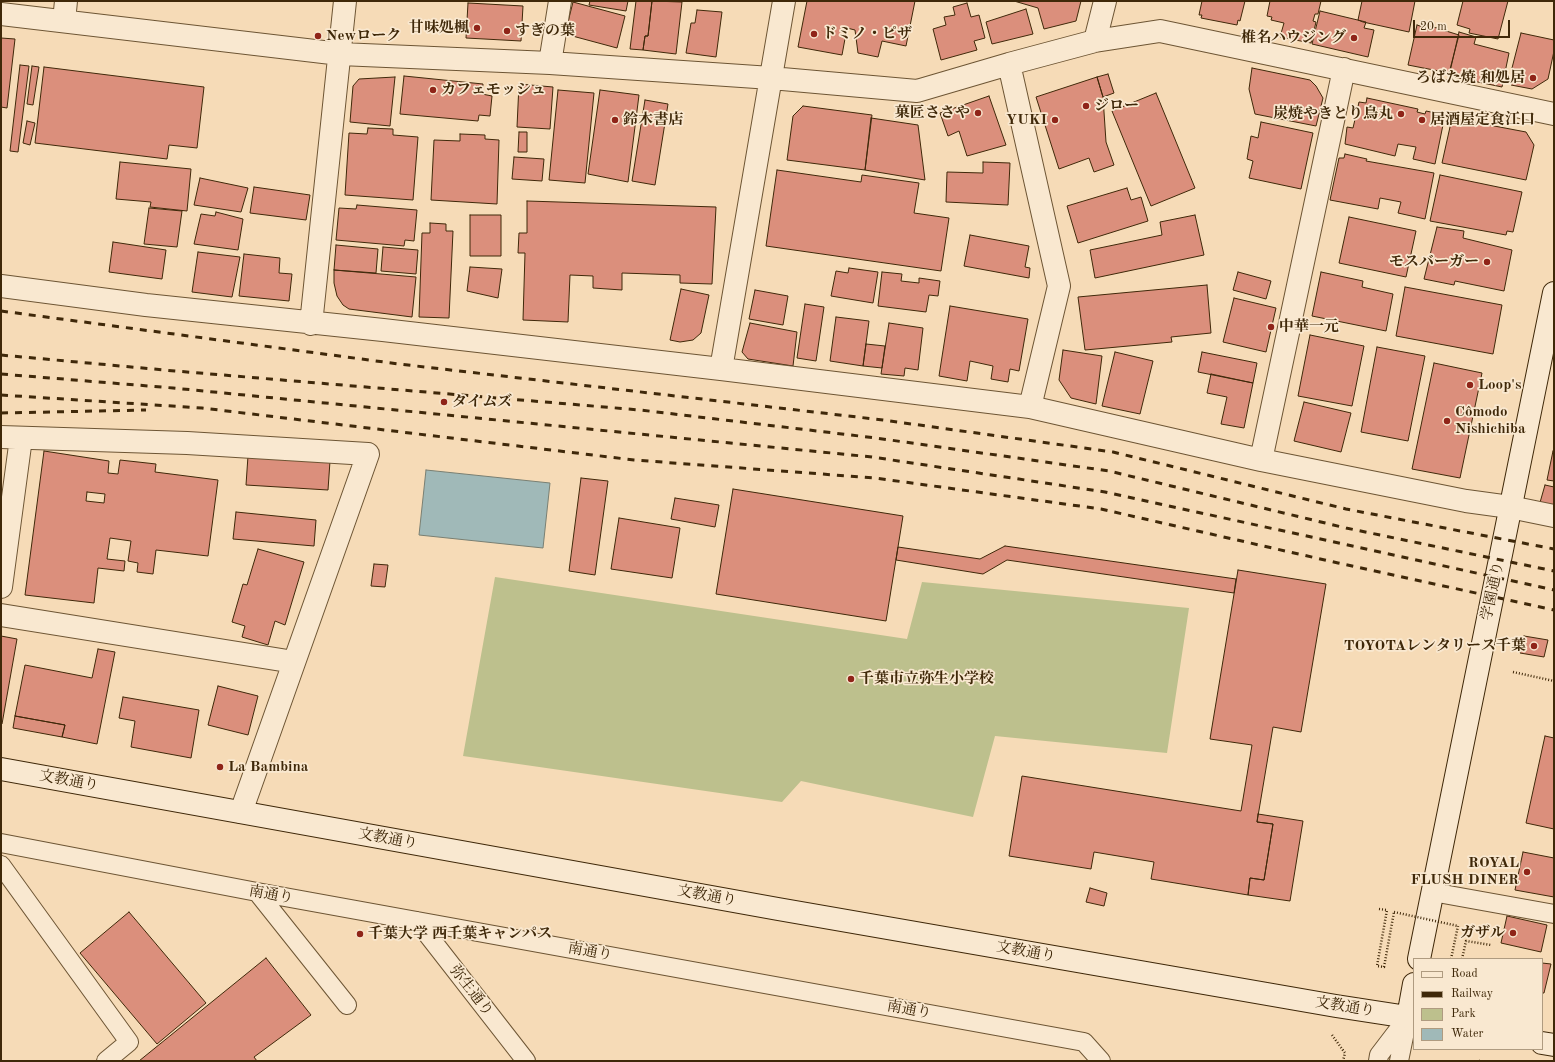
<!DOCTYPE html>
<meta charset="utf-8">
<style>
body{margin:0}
#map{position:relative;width:1555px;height:1062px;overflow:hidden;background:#f6dbb7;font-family:"Old Standard TT",serif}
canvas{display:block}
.frame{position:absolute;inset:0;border:2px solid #3f2809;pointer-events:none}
.legend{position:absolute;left:1413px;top:958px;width:130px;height:92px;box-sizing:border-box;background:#f9e8d0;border:1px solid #af9b80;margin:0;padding:5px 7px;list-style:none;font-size:12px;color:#3f2809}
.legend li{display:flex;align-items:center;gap:8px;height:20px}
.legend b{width:20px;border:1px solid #af9b80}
.scale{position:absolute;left:1413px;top:20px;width:97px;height:18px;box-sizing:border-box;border:2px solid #3f2809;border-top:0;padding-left:5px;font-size:12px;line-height:14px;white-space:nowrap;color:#3f2809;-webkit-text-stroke:3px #f9e8d0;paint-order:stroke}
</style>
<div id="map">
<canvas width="1555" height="1062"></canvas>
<div class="frame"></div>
<ul class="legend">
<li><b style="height:5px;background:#f9e8d0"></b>Road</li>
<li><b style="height:5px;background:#3f2809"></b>Railway</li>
<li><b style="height:11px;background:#bdc08d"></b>Park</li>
<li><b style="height:11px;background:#a0b9b8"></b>Water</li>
</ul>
<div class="scale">20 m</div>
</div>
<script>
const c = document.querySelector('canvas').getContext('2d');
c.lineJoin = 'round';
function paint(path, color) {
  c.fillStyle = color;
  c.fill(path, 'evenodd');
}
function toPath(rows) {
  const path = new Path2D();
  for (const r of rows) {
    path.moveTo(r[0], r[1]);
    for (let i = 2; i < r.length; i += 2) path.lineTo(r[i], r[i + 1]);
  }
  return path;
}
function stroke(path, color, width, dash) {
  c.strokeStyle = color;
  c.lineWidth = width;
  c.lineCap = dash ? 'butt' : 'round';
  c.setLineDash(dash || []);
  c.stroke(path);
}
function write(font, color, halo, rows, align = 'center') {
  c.font = font + ' "Old Standard TT","Noto Serif JP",serif';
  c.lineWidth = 3.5;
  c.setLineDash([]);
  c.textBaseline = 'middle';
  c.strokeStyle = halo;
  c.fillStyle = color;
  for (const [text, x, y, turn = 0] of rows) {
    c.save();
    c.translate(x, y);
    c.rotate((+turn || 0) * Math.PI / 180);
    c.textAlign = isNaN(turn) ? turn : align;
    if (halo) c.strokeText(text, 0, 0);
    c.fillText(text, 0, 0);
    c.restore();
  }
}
paint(toPath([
 [495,577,907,639,922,582,1189,608,1167,753,995,736,973,817,801,781,782,802,463,756]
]), '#bdc08d');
const water = toPath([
 [426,470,550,483,543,548,419,535,426,470]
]);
paint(water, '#a0b9b8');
stroke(water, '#797f72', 1);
const building = toPath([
 [590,1,628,1,626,11,589,5,590,1],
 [636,1,652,1,648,36,645,36,643,50,630,49,636,1],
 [652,1,682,2,676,54,643,50,645,36,648,36,652,1],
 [807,1,915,1,906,46,882,41,878,57,858,53,855,30,847,28,842,55,798,47,807,1],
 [1014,1,1081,1,1076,21,1044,29,1038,8,1014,1],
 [1202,1,1245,1,1240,21,1238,20,1237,25,1201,18,1202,15,1199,15,1202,1],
 [1270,1,1321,1,1318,14,1315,14,1313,21,1316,22,1311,43,1280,37,1284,23,1271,20,1272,17,1267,16,1270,1],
 [1362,1,1415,1,1409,32,1363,22,1358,20,1362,1],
 [1463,1,1508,1,1498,39,1469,33,1470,29,1457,25,1463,1],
 [573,2,625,16,617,48,565,34,573,2],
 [468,3,523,6,521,41,466,38,468,3],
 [967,3,971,17,979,15,985,38,974,41,977,50,941,60,933,29,946,25,944,17,955,15,953,7,967,3],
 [1026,9,1033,34,992,44,986,22,1026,9],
 [697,10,722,12,716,57,686,53,691,23,695,23,697,10],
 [1320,11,1366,22,1364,28,1374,30,1368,57,1312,44,1320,11],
 [1417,25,1429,29,1430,26,1459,35,1449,73,1408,65,1417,25],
 [1459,32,1476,37,1474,44,1509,53,1502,87,1449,76,1459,32],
 [1521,33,1554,40,1554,51,1548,79,1532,89,1511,85,1513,69,1512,68,1521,33],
 [1,38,15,39,7,108,1,107,1,38],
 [20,65,29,66,18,152,10,151,20,65],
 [32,66,39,67,33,105,27,104,32,66],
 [44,67,204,87,197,148,169,145,167,159,35,143,44,67],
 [1252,68,1310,80,1316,86,1323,98,1316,126,1255,114,1249,89,1252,68],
 [1108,74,1114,93,1103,97,1097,77,1108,74],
 [404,76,483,84,482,94,492,96,490,116,479,115,478,121,400,114,404,76],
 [395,77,390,126,350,122,353,86,359,79,395,77],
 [1097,77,1103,97,1106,142,1114,165,1094,172,1089,158,1059,169,1036,97,1097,77],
 [519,84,553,87,550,129,517,127,519,84],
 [558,90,594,93,585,183,549,180,558,90],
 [600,90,639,95,628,182,588,174,600,90],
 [1156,93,1195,188,1151,206,1112,111,1156,93],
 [989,96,1006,145,967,156,959,131,948,136,940,113,989,96],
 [1367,98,1418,109,1417,112,1425,114,1426,111,1445,115,1435,164,1413,159,1416,147,1398,144,1395,156,1345,144,1347,127,1353,128,1359,102,1366,103,1367,98],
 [645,100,668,104,655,185,632,181,645,100],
 [803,106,872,115,865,170,787,160,793,116,803,106],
 [871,118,918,125,925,180,865,170,871,118],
 [1452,118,1526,132,1534,145,1526,180,1442,163,1452,118],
 [27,121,35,123,30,145,23,143,27,121],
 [1261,122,1313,133,1301,189,1249,178,1253,161,1247,159,1251,136,1258,138,1261,122],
 [368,128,393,129,393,135,418,137,413,200,345,195,349,133,367,134,368,128],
 [519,132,527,132,527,152,518,152,519,132],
 [460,134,485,135,485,139,499,140,497,204,431,200,434,140,460,141,460,134],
 [1345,154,1367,159,1366,161,1434,173,1425,219,1398,213,1401,202,1380,198,1378,209,1330,200,1339,158,1344,158,1345,154],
 [514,157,544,159,542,181,512,179,514,157],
 [120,162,191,169,187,211,150,207,151,202,116,199,120,162],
 [983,162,1010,163,1008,205,946,202,947,172,983,173,983,162],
 [777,170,861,182,862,175,919,183,914,213,949,218,941,271,766,246,777,170],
 [1440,175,1522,192,1513,232,1507,231,1506,235,1430,221,1440,175],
 [200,178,248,188,241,212,194,205,200,178],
 [254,187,310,195,306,220,250,213,254,187],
 [1127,188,1131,200,1141,197,1148,221,1078,243,1067,206,1127,188],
 [527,201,716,207,712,284,680,283,680,275,622,273,622,290,593,288,593,276,570,275,568,322,523,320,525,253,518,253,519,233,527,233,527,201],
 [357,205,417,210,414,241,405,240,404,246,336,240,339,208,356,209,357,205],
 [149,208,182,211,177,247,144,244,149,208],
 [216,212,243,219,238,250,194,244,201,214,215,216,216,212],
 [470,215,501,215,501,256,470,256,470,215],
 [1195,215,1204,255,1095,278,1090,250,1162,235,1160,222,1195,215],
 [1349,217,1416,231,1406,277,1339,263,1349,217],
 [430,223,446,224,446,231,453,231,449,318,419,317,422,233,430,233,430,223],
 [1437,227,1464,231,1463,238,1512,250,1504,291,1455,281,1454,285,1424,279,1437,227],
 [970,235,1029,246,1025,267,1030,268,1029,278,964,266,970,235],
 [113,242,166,250,162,279,109,272,113,242],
 [336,245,378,249,376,273,334,270,336,245],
 [383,247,418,250,416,274,381,271,383,247],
 [198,252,240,257,232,297,192,292,198,252],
 [244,254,280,258,279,273,292,274,289,301,239,296,244,254],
 [470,267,502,269,498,298,467,291,470,267],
 [849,268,878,272,873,303,831,296,836,271,848,273,849,268],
 [334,270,416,277,412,317,349,309,343,305,337,296,334,283,334,270],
 [882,272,902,274,901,281,919,283,919,278,940,281,938,296,929,295,926,312,878,306,882,272],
 [1238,272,1271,281,1266,299,1233,290,1238,272],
 [1321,272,1363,281,1362,287,1393,294,1386,331,1312,316,1321,272],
 [1207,285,1211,333,1171,337,1172,342,1085,350,1078,297,1207,285],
 [1405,287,1502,305,1493,354,1396,336,1405,287],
 [681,289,709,295,701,333,693,340,680,342,670,340,681,289],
 [755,290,788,296,783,325,749,319,755,290],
 [1234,298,1276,308,1266,352,1223,342,1234,298],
 [805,304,824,307,816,361,797,358,805,304],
 [950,306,1028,319,1019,371,1010,369,1008,382,991,379,993,366,970,361,967,381,939,376,950,306],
 [836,317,869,321,863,366,830,361,836,317],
 [750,323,797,332,793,366,748,359,742,352,750,323],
 [889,323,923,328,918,370,905,368,904,376,881,374,889,323],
 [1310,335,1364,346,1352,406,1298,396,1310,335],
 [866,344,885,346,882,368,863,366,866,344],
 [1377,347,1425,356,1408,441,1361,432,1377,347],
 [1063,350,1102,356,1096,404,1071,398,1059,380,1063,350],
 [1115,352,1153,361,1140,414,1102,406,1115,352],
 [1202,352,1257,363,1253,383,1198,372,1202,352],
 [1434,363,1482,373,1460,478,1412,469,1434,363],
 [1211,374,1253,383,1244,428,1221,424,1227,397,1207,393,1211,374],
 [1304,402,1351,413,1341,452,1294,441,1304,402],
 [44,451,109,461,108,473,118,474,120,460,156,464,155,472,218,480,208,556,156,550,153,574,137,572,138,563,128,561,131,541,110,538,107,559,125,561,124,571,98,568,94,603,25,595,44,451],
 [87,492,105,494,104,503,86,501,87,492],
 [1553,451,1554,451,1554,481,1547,480,1553,451],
 [248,456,330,461,328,490,246,485,248,456],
 [581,478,608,481,595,575,569,571,581,478],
 [1545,485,1554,487,1554,509,1539,506,1545,485],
 [733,489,903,516,886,621,716,594,733,489],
 [675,498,719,505,715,527,671,519,675,498],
 [236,512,316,520,314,546,233,539,236,512],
 [619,518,680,528,672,578,611,569,619,518],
 [1005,546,1236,579,1234,593,1007,560,983,574,896,560,898,547,980,559,1005,546],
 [258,549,304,562,285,625,275,621,268,645,242,637,245,626,232,622,243,584,247,585,258,549],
 [374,564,388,565,385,587,371,586,374,564],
 [1238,570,1326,584,1301,732,1273,727,1257,822,1273,824,1264,880,1250,878,1248,895,1151,879,1154,862,1094,852,1091,869,1009,856,1022,776,1241,811,1252,745,1210,739,1238,570],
 [1,636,17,639,2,724,1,724,1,636],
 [1524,636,1548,640,1544,657,1520,653,1524,636],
 [98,649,115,652,97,744,62,737,65,725,15,716,25,665,92,678,98,649],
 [218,686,258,696,248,735,208,725,218,686],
 [123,697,199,710,191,758,131,747,135,721,119,718,123,697],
 [15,716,65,725,62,737,13,728,15,716],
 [1545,736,1554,738,1554,829,1526,823,1545,736],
 [1258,814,1303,821,1290,901,1248,895,1250,878,1264,880,1273,824,1257,822,1258,814],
 [1523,852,1554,858,1554,897,1515,890,1523,852],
 [1090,888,1107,893,1104,906,1086,902,1090,888],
 [129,912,206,1003,157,1044,80,953,129,912],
 [1507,916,1547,925,1541,952,1501,943,1507,916],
 [266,958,311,1015,254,1057,257,1061,139,1061,266,958],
 [1542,963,1551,964,1544,993,1542,993,1542,963]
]);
paint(building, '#db8f7c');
stroke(building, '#3f2809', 1);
const lane = toPath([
 [1,843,257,892,1084,1042,1101,1061],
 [1,865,129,1042,106,1061],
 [257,892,347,1005],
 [1432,892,1554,914],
 [417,921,526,1061],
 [1378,1061,1379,1055,1408,1017],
 [1399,1061,1407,1022]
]);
const street = toPath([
 [1,14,340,54,550,63,771,78,917,91,1009,64,1095,41,1160,31,1554,114],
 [64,21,66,1],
 [1095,41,1105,1],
 [550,63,560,1],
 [1009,64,1059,286,1030,407],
 [1,286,146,305,383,330,721,369,1030,407,1261,460,1466,501,1510,507,1554,516],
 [311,324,345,1],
 [721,369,784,1],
 [1,437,187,443,368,454,241,812],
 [1261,460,1344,69],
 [1,587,21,438],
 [1,615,294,662]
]);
const secondary = toPath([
 [1,769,778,909,1336,1006,1414,1018],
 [1419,959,1554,293],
 [1408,1017,1414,984],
 [1542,1043,1554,1045]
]);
stroke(lane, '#6d5534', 20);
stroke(street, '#6d5534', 24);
stroke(secondary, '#3f2809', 24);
stroke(toPath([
 [1513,672,1554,681],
 [1379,909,1387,910,1377,966,1384,967,1394,912],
 [1451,959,1458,926],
 [1462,959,1466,941,1491,945],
 [1332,1035,1345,1053,1343,1061],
 [1479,1061,1480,1061]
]), '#3f2809', 2.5, [1, 2]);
stroke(lane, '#f9e8d0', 18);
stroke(street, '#f9e8d0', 22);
stroke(secondary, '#f9e8d0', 22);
stroke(toPath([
 [1,311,399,364,883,420,1113,452,1346,509,1554,549],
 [1,355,175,371,640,410,876,438,1109,471,1346,528,1554,571],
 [1,374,173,388,872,457,1105,492,1554,590],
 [1,395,202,408,634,460,875,478,1101,509,1338,563,1554,610],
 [1,413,146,410]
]), '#3f2809', 3, [7, 7]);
stroke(toPath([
 [1394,912,1458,926]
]), '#3f2809', 2.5, [1, 2]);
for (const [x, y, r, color] of [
 [477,28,4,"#8f2418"],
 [507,31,4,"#8f2418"],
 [814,34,4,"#8f2418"],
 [318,36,4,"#8f2418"],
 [1354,38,4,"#8f2418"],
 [1533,78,4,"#8f2418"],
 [433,90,4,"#8f2418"],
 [1086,106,4,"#8f2418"],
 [978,113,4,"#8f2418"],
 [1401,114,4,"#8f2418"],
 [615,120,4,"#8f2418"],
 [1055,120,4,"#8f2418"],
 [1422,120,4,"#8f2418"],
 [1487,262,4,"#8f2418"],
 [1271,327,4,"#8f2418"],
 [1470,385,4,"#8f2418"],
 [444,402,4,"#8f2418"],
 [1447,421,4,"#8f2418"],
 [1534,646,4,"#8f2418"],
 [851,679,4,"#8f2418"],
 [220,767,4,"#8f2418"],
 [1527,872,4,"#8f2418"],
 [1513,933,4,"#8f2418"],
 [360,934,4,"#8f2418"]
]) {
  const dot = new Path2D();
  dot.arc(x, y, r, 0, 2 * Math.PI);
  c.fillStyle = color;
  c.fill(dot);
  stroke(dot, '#f9e8d0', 1.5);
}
write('bold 15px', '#3f2809', '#f9e8d0', [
 ["甘味処楓",469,28,"right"],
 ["すぎの葉",515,31],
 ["ドミノ・ピザ",822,34],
 ["Newローク",326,36],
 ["椎名ハウジング",1346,38,"right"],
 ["ろばた焼 和処居",1525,78,"right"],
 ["カフェモッシュ",441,90],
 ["ジロー",1094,106],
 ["菓匠ささや",970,113,"right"],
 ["炭焼やきとり鳥丸",1393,114,"right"],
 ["鈴木書店",623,120],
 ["YUKI",1047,120,"right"],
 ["居酒屋定食江口",1430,120],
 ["モスバーガー",1479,262,"right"],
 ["中華一元",1279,327],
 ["Loop's",1478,385],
 ["タイムズ",452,402],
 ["Cômodo",1455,412],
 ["Nishichiba",1455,429],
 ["TOYOTAレンタリース千葉",1526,646,"right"],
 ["千葉市立弥生小学校",859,679],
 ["La Bambina",228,767],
 ["ROYAL",1519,863,"right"],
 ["FLUSH DINER",1519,880,"right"],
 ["ガザル",1505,933,"right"],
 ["千葉大学 西千葉キャンパス",368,934]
], 'left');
write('15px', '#3f2809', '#f9e8d0', [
 ["学園通り",1493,591,-78],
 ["文教通り",69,781,10],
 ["文教通り",388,839,10],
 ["南通り",271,895,10],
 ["文教通り",707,896,10],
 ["南通り",590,952,10],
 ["文教通り",1026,952,10],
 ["弥生通り",471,991,52],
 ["文教通り",1345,1007,9],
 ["南通り",909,1010,10]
]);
</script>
